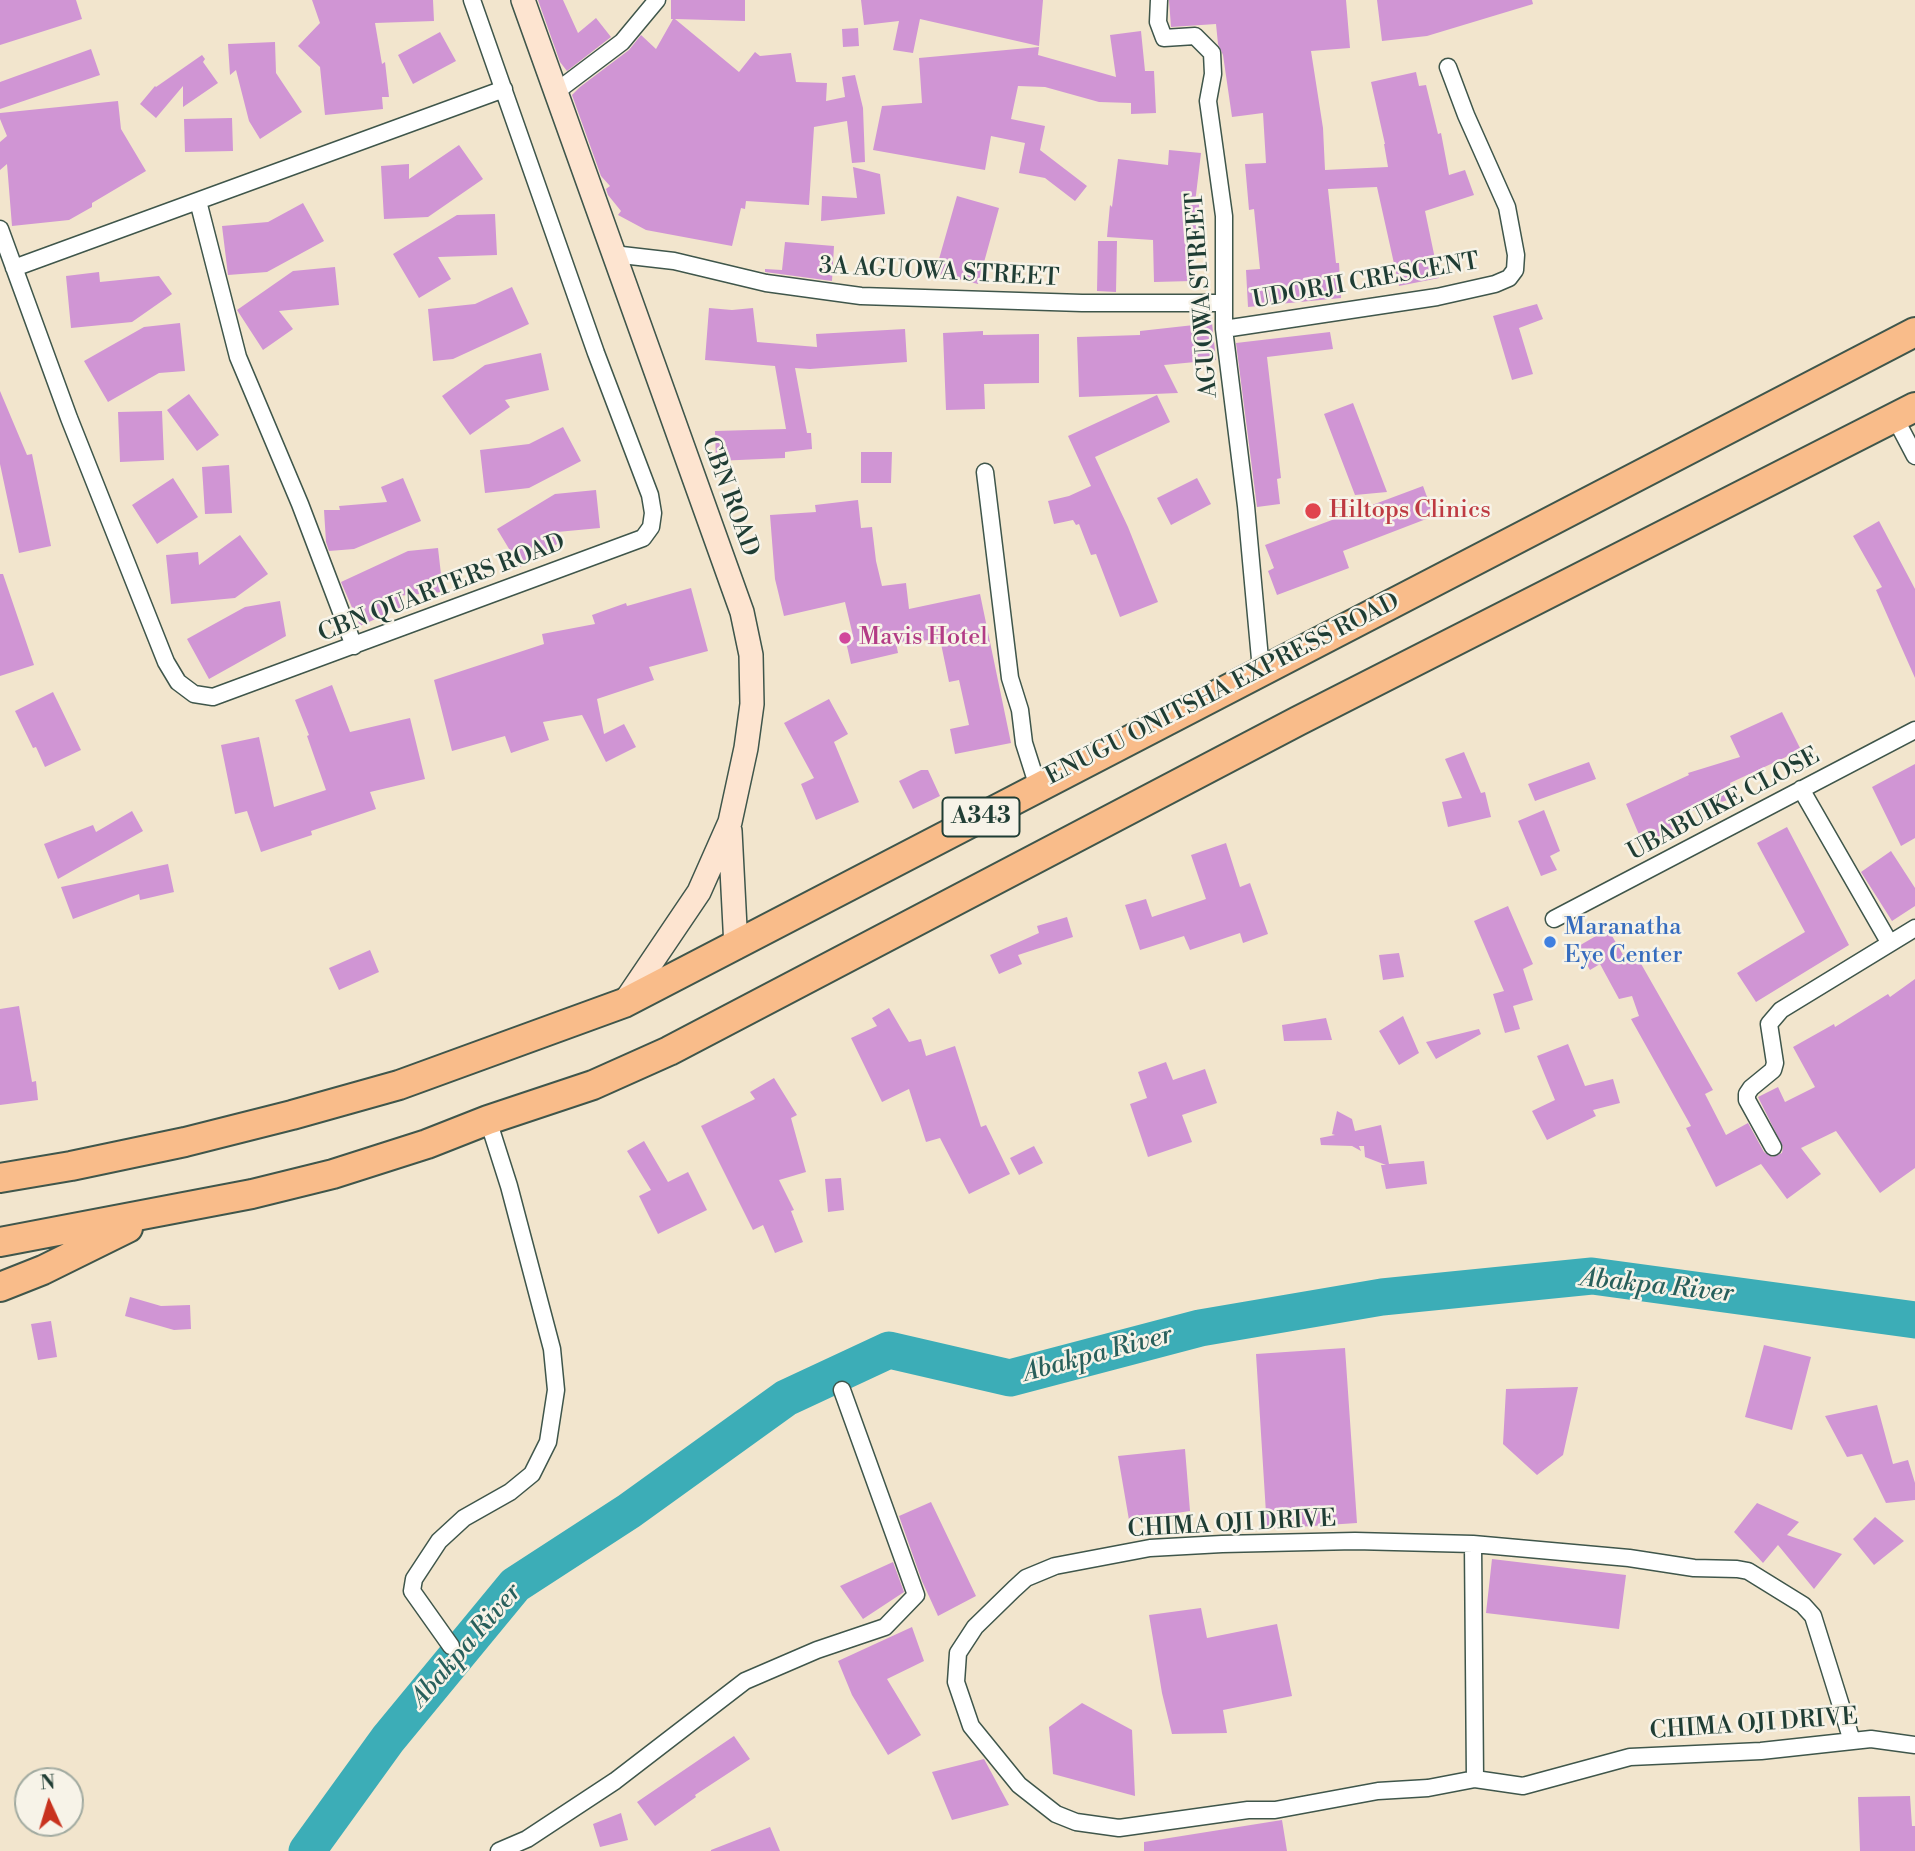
<!DOCTYPE html>
<style>
body{margin:0}
#map{position:relative;width:1915px;height:1851px;overflow:hidden;background:#f2e5cd;font-family:"Libre Bodoni",serif}
canvas{display:block}
.north{position:absolute;left:14px;top:1767px;width:70px;height:70px;box-sizing:border-box;background:#f7f3e8;border:2px solid #a1aaa0;border-radius:50%;rotate:356deg;font-size:19px;font-weight:700;line-height:28px;text-align:center;color:#1f3d34}
.north::after{content:'';display:block;margin:auto;width:24px;height:32px;background:#c8321e;clip-path:polygon(50% 0,100% 100%,50% 72%,0 100%)}
</style>
<div id="map">
<canvas width="1915" height="1851"></canvas>
<div class="north">N</div>
</div>
<script>
const c = document.querySelector('canvas').getContext('2d');
c.lineJoin = 'round';
function toPath(rows) {
  const path = new Path2D();
  for (const r of rows) {
    path.moveTo(r[0], r[1]);
    for (let i = 2; i < r.length; i += 2) path.lineTo(r[i], r[i + 1]);
  }
  return path;
}
function stroke(path, color, width, dash) {
  c.strokeStyle = color;
  c.lineWidth = width;
  c.lineCap = dash ? 'butt' : 'round';
  c.setLineDash(dash || []);
  c.stroke(path);
}
function paint(path, color) {
  c.fillStyle = color;
  c.fill(path, 'evenodd');
}
function write(font, color, halo, rows, align = 'center') {
  c.font = font + ' "Libre Bodoni",serif';
  c.lineWidth = 5;
  c.setLineDash([]);
  c.textBaseline = 'middle';
  c.strokeStyle = halo;
  c.fillStyle = color;
  for (const [text, x, y, turn = 0] of rows) {
    c.save();
    c.translate(x, y);
    c.rotate((+turn || 0) * Math.PI / 180);
    c.textAlign = isNaN(turn) ? turn : align;
    if (halo) c.strokeText(text, 0, 0);
    c.fillText(text, 0, 0);
    c.restore();
  }
}
stroke(toPath([
 [307,1851,388,1739,515,1585,629,1511,786,1398,889,1350,1010,1378,1200,1328,1382,1297,1592,1276,1915,1320]
]), '#3cadb7', 37);
paint(toPath([
 [0,0,76,0,82,19,0,45],
 [312,0,433,0,434,21,375,23,382,64,385,62,389,97,382,97,383,109,325,115,320,67,298,46,320,23],
 [538,0,563,0,578,33,596,18,611,37,567,71,560,62],
 [671,0,745,0,745,21,675,19,739,72,755,52,760,56,791,53,796,82,827,83,826,101,845,97,842,77,855,75,863,108,865,162,852,163,847,121,814,127,809,205,746,201,745,209,741,208,732,246,646,230,618,215,621,211,608,195,606,189,610,186,601,176,572,95,580,87,629,50,641,35,656,49,673,19,671,19],
 [861,0,1043,0,1039,46,920,19,913,53,893,50,899,21,864,25],
 [1169,0,1346,0,1350,48,1311,51,1323,128,1325,170,1388,167,1384,144,1385,144,1371,82,1416,72,1419,86,1426,85,1438,134,1441,133,1449,175,1465,170,1474,195,1425,211,1439,278,1399,286,1377,187,1328,189,1336,263,1339,263,1341,298,1248,307,1246,270,1260,269,1254,209,1249,210,1245,164,1266,163,1263,113,1232,117,1223,55,1218,44,1216,24,1171,27],
 [1377,0,1532,0,1533,4,1427,36,1382,41],
 [858,28,859,46,843,47,842,29],
 [1141,31,1145,71,1154,71,1156,113,1131,114,1131,103,1099,102,1045,87,1018,86,1011,119,1045,126,1040,150,1087,186,1075,201,1045,178,1019,173,1025,143,991,136,985,170,873,150,882,106,922,103,919,58,1039,47,1038,55,1116,77,1110,35],
 [440,32,456,61,413,84,398,55],
 [275,42,276,73,302,112,260,139,249,121,236,70,230,75,228,44],
 [91,49,100,75,0,109,0,82],
 [202,55,205,59,203,62,218,83,183,107,183,86,156,118,140,104,155,86,156,87],
 [118,101,121,129,146,171,92,203,92,207,69,220,12,226,7,164,0,170,0,142,7,136,0,119,0,113],
 [232,118,233,151,185,152,184,119],
 [459,145,483,179,428,217,384,219,381,166,409,164,409,179],
 [1169,150,1201,153,1195,203,1199,203,1199,241,1190,241,1192,281,1154,282,1153,240,1107,237,1110,205,1112,207,1118,159,1168,165],
 [853,167,880,174,885,214,821,221,822,196,857,198],
 [957,196,999,208,978,284,935,273],
 [303,203,324,241,267,272,228,275,222,226,268,222],
 [495,214,497,255,438,257,451,279,419,298,393,254,457,215],
 [1098,241,1117,241,1116,292,1097,291],
 [785,242,834,246,832,281,765,272,765,269,782,270],
 [335,267,339,305,279,311,293,329,263,350,237,310,293,271],
 [99,272,100,282,159,276,172,294,132,322,71,328,66,276],
 [512,287,529,324,453,359,433,361,428,309,475,304],
 [1537,304,1543,319,1519,328,1533,374,1512,380,1493,316],
 [709,308,732,310,753,308,757,342,817,347,816,334,905,329,907,362,810,369,795,368,807,433,811,433,812,449,785,452,785,458,716,461,715,431,786,429,775,366,705,360],
 [180,323,185,371,159,373,108,402,84,361,144,327],
 [1212,323,1216,360,1164,365,1178,393,1079,397,1077,337,1140,335,1140,331],
 [983,331,983,335,1039,334,1039,383,984,384,985,409,946,410,943,333],
 [1330,332,1333,349,1267,357,1281,478,1277,479,1280,504,1257,507,1236,343],
 [541,353,549,390,505,400,510,407,470,435,442,396,485,365],
 [0,391,27,455,32,454,51,546,19,553,0,464],
 [189,394,219,435,197,451,167,410],
 [1157,395,1170,422,1095,457,1128,527,1158,602,1120,617,1096,554,1091,555,1079,524,1076,525,1073,520,1054,524,1048,501,1069,496,1091,486,1068,436],
 [1353,403,1387,492,1355,495,1324,414],
 [162,411,164,460,120,462,118,412],
 [563,427,581,461,529,488,485,493,480,450,529,444],
 [861,452,892,452,891,483,861,483],
 [229,465,232,513,205,514,202,467],
 [173,478,198,517,157,544,132,505],
 [403,478,421,521,354,549,329,551,326,542,324,510,340,510,339,506,387,502,381,487],
 [1197,478,1211,504,1171,525,1157,498],
 [1423,486,1434,516,1343,551,1349,568,1277,595,1268,571,1274,568,1265,545],
 [596,490,600,528,557,532,562,541,520,567,497,529,555,494],
 [858,500,861,528,872,527,876,561,882,586,906,583,909,609,980,594,1011,743,955,754,950,729,969,725,959,680,949,682,940,639,896,643,898,653,851,664,846,642,854,640,845,602,784,616,775,579,770,515,816,512,815,505],
 [1879,521,1915,589,1915,678,1876,590,1882,587,1853,536],
 [240,535,268,574,235,598,171,604,166,555,198,552,199,565],
 [438,548,443,592,397,596,402,607,360,626,341,582,408,551],
 [0,574,3,574,34,665,0,676],
 [691,588,708,651,649,667,654,680,597,699,604,734,624,724,636,747,606,762,582,715,543,722,549,740,511,753,505,736,452,751,434,680,544,644,542,634,595,624,592,615,626,603,627,606],
 [280,601,286,636,209,679,187,639,245,607],
 [332,685,350,732,410,718,425,779,370,792,376,809,311,831,312,835,261,852,247,811,235,814,221,745,259,737,274,807,326,790,307,736,309,735,295,700],
 [53,692,81,750,45,767,36,747,33,748,15,711],
 [829,699,848,734,834,742,859,802,816,820,801,784,814,778,784,723],
 [1782,712,1801,750,1730,783,1734,798,1686,813,1690,822,1643,844,1626,804,1689,775,1688,773,1740,757,1730,736],
 [1464,752,1481,793,1485,792,1491,817,1448,827,1442,802,1462,798,1445,759],
 [1589,762,1596,779,1535,801,1528,784],
 [1915,764,1915,838,1901,846,1872,787],
 [921,770,928,770,940,796,913,809,899,781],
 [1544,810,1560,851,1550,856,1557,870,1541,876,1518,821],
 [132,811,143,831,58,879,44,844,93,825,96,832],
 [1787,827,1849,945,1756,1002,1737,973,1805,932,1757,843],
 [1226,843,1240,887,1250,883,1268,934,1243,943,1240,933,1190,950,1184,936,1140,950,1125,905,1146,899,1152,917,1206,899,1191,855],
 [1891,851,1915,888,1915,906,1892,921,1861,872],
 [168,864,174,892,140,900,139,894,73,919,61,887],
 [1508,906,1533,964,1523,969,1533,1000,1513,1006,1520,1029,1505,1033,1493,994,1504,991,1474,921],
 [1067,917,1073,937,1018,955,1022,964,999,974,990,955,1039,933,1037,926],
 [1608,929,1626,960,1636,955,1713,1090,1705,1094,1726,1135,1748,1123,1764,1152,1772,1157,1782,1153,1783,1147,1758,1097,1778,1087,1785,1102,1815,1087,1793,1047,1834,1024,1835,1027,1888,994,1890,997,1915,979,1915,1168,1880,1193,1836,1131,1801,1148,1821,1174,1787,1199,1761,1164,1716,1187,1686,1128,1691,1126,1631,1019,1639,1016,1632,996,1619,999,1600,964,1590,970,1577,947],
 [370,950,379,972,339,990,329,968],
 [1399,953,1404,977,1383,980,1379,955],
 [19,1006,32,1082,36,1081,38,1100,0,1105,0,1009],
 [889,1008,909,1042,921,1039,926,1056,955,1046,981,1127,986,1125,1010,1174,969,1194,940,1138,926,1142,909,1089,882,1102,851,1038,877,1026,872,1018],
 [1403,1016,1419,1053,1399,1065,1379,1031],
 [1326,1018,1332,1040,1284,1041,1282,1025],
 [1479,1029,1481,1034,1436,1059,1426,1042],
 [1568,1044,1585,1086,1613,1079,1620,1103,1593,1110,1596,1116,1547,1140,1532,1111,1555,1100,1537,1056],
 [1166,1062,1173,1080,1205,1069,1217,1103,1182,1115,1192,1142,1148,1157,1130,1104,1147,1098,1138,1072],
 [774,1078,797,1115,791,1118,806,1172,779,1180,794,1210,791,1211,803,1242,775,1253,763,1225,753,1230,701,1126,755,1099,750,1092],
 [1337,1111,1352,1119,1355,1131,1381,1125,1389,1164,1424,1161,1427,1184,1386,1189,1381,1165,1386,1165,1365,1157,1364,1146,1359,1146,1361,1151,1352,1146,1321,1145,1320,1138,1335,1135,1332,1134],
 [644,1141,668,1182,688,1172,707,1210,658,1234,639,1196,651,1190,627,1151],
 [1034,1146,1043,1163,1019,1175,1010,1158],
 [841,1178,844,1210,828,1212,825,1179],
 [130,1297,161,1306,190,1305,191,1329,174,1330,125,1316],
 [51,1321,57,1357,38,1360,31,1324],
 [1764,1345,1811,1357,1792,1430,1745,1417],
 [1345,1348,1357,1523,1267,1529,1256,1354],
 [1578,1387,1563,1455,1537,1475,1503,1444,1506,1389],
 [1877,1405,1893,1464,1908,1460,1915,1483,1915,1500,1886,1503,1862,1454,1847,1457,1825,1416],
 [1185,1449,1190,1511,1129,1520,1118,1456],
 [931,1502,976,1596,938,1616,922,1581,899,1516],
 [1757,1503,1799,1522,1787,1535,1842,1554,1814,1589,1778,1545,1763,1563,1734,1532],
 [1875,1517,1904,1541,1874,1565,1853,1539],
 [1492,1559,1626,1575,1619,1629,1486,1613],
 [893,1562,904,1592,863,1619,840,1586],
 [1201,1608,1207,1638,1277,1624,1292,1696,1223,1710,1227,1733,1172,1734,1162,1693,1149,1615],
 [912,1627,924,1661,887,1679,921,1735,888,1755,852,1695,838,1661],
 [1082,1703,1132,1730,1135,1796,1053,1774,1049,1727],
 [734,1736,750,1759,695,1795,696,1797,655,1826,637,1802],
 [984,1759,1009,1805,952,1820,932,1772],
 [1910,1796,1912,1826,1915,1826,1915,1851,1860,1851,1858,1797],
 [621,1813,628,1840,600,1847,593,1824],
 [1282,1820,1287,1851,1144,1851,1144,1842],
 [770,1827,780,1851,711,1851,711,1850]
]), '#d095d4');
const minor = toPath([
 [1159,0,1158,22,1164,38,1195,36,1212,53,1213,74,1208,101,1224,216,1224,329,1246,506,1261,670],
 [557,91,622,42,657,0],
 [198,201,238,357,300,504,354,646],
 [0,229,69,418,166,662,178,682,194,694,213,697,643,538,651,527,653,513,650,495,596,353,472,0],
 [613,254,674,261,766,283,861,296,1082,303,1223,303],
 [14,268,504,89],
 [1224,329,1437,297,1495,284,1509,278,1515,270,1516,255,1507,207,1466,115,1448,67],
 [1895,418,1915,456],
 [985,472,1010,678,1020,710,1024,743,1038,787],
 [1801,789,1889,942],
 [1554,919,1915,730],
 [1773,1147,1747,1100,1747,1094,1751,1088,1773,1070,1775,1063,1769,1024,1781,1010,1915,928],
 [1473,1544,1629,1558,1694,1568,1737,1569,1748,1571,1803,1605,1813,1616,1852,1741],
 [451,1646,412,1591,414,1579,439,1541,464,1518,510,1492,532,1474,548,1442,556,1390,552,1349,509,1186,488,1120],
 [1475,1779,1473,1544,1355,1541,1222,1544,1150,1548,1055,1566,1026,1578,1014,1589,975,1627,958,1653,956,1682,971,1726,1019,1785,1056,1814,1076,1822,1119,1828,1248,1810,1275,1810,1378,1791,1428,1788,1475,1779,1523,1786,1630,1757,1761,1751,1871,1739,1915,1745],
 [499,1851,527,1839,615,1781,745,1681,817,1650,885,1627,916,1595,842,1390]
]);
const secondary = toPath([
 [523,0,742,612,751,655,752,704,746,748,730,822,699,892,624,1003],
 [730,831,736,947]
]);
const trunk = toPath([
 [0,1178,71,1166,185,1142,292,1115,399,1085,624,1003,1915,332],
 [0,1242,252,1194,333,1174,427,1144,488,1120,593,1085,669,1051,1298,721,1915,407],
 [0,1287,43,1270,128,1228]
]);
stroke(minor, '#3f564b', 19);
stroke(secondary, '#3f564b', 26);
stroke(trunk, '#3f564b', 32);
stroke(minor, '#fff', 16);
stroke(secondary, '#fde4d0', 23);
stroke(trunk, '#f9bc8a', 28);
for (const [x, y, r, color] of [
 [1313,511,9,"#e0444e"],
 [845,638,7,"#d1479c"],
 [1550,942,7,"#3f7fe0"]
]) {
  const dot = new Path2D();
  dot.arc(x, y, r, 0, 2 * Math.PI);
  c.fillStyle = color;
  c.fill(dot);
  stroke(dot, '#f7f3e8', 2.5);
}
for (const [x, y, w] of [
 [981,817,77]
]) {
  const box = new Path2D();
  box.roundRect(x - w / 2, y - 19.5, w, 39, 5);
  c.fillStyle = '#f7f3e8';
  c.fill(box);
  stroke(box, '#1f3d34', 2);
}
write('bold 23px', '#1f3d34', null, [
 ["A343",981,817]
]);
write('24px', '#1f3d34', '#f7f3e8', [
 ["3A AGUOWA STREET",939,273,3],
 ["UDORJI CRESCENT",1366,282,-10],
 ["AGUOWA STREET",1203,295,-94],
 ["CBN ROAD",729,497,70],
 ["CBN QUARTERS ROAD",442,589,-21],
 ["ENUGU ONITSHA EXPRESS ROAD",1223,690,-27],
 ["UBABUIKE CLOSE",1724,805,-28],
 ["CHIMA OJI DRIVE",1232,1525,-3],
 ["CHIMA OJI DRIVE",1754,1725,-4]
]);
write('24px', '#be3a42', '#f7f3e8', [
 ["Hiltops Clinics",1329,511]
], 'left');
write('24px', '#b23c85', '#f7f3e8', [
 ["Mavis Hotel",859,638]
], 'left');
write('24px', '#366cbe', '#f7f3e8', [
 ["Maranatha",1564,928],
 ["Eye Center",1564,956]
], 'left');
write('italic 26px', '#285f5b', '#f7f3e8', [
 ["Abakpa River",1657,1287,6],
 ["Abakpa River",1098,1355,-15],
 ["Abakpa River",467,1646,-49]
]);
</script>
